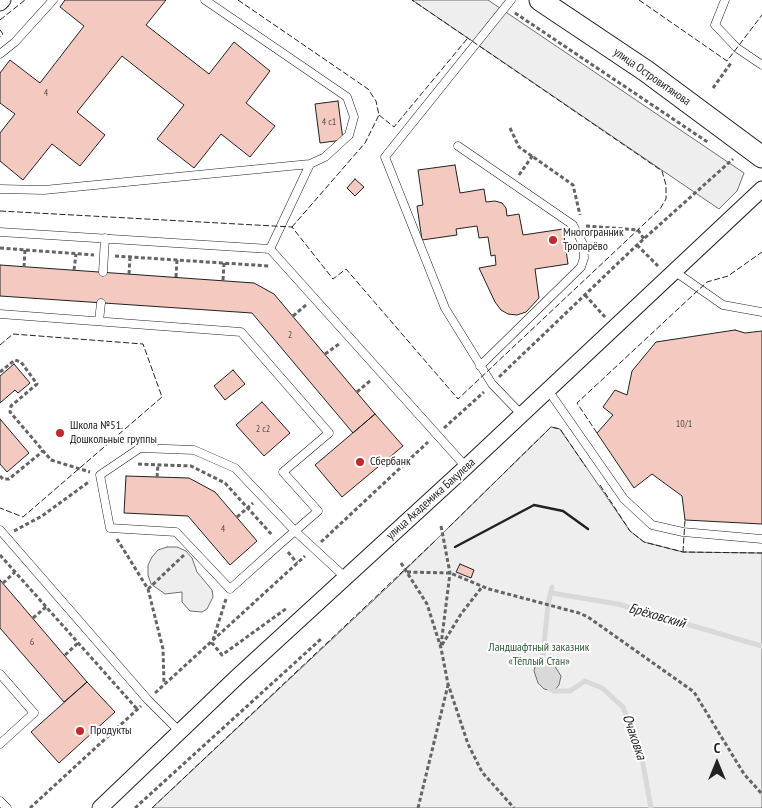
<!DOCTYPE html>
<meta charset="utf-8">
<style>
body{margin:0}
#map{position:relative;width:762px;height:808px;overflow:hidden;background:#fff;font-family:"PT Sans Narrow",sans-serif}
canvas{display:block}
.north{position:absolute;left:692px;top:738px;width:50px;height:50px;-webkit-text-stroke:4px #fff;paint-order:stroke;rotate:0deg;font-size:14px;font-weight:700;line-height:20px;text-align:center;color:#222}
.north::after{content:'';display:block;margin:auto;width:18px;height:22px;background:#222;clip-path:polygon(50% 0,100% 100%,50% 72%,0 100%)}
</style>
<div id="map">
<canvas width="762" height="808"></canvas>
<div class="north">С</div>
</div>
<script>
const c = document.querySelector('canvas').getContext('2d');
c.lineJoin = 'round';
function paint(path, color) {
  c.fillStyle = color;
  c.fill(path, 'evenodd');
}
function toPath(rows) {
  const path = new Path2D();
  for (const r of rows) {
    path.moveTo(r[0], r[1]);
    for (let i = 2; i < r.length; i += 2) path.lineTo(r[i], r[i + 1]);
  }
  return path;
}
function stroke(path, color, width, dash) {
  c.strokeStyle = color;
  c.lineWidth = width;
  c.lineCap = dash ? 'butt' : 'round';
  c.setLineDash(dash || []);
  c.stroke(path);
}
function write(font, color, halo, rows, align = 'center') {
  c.font = font + ' "PT Sans Narrow",sans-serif';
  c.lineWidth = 4;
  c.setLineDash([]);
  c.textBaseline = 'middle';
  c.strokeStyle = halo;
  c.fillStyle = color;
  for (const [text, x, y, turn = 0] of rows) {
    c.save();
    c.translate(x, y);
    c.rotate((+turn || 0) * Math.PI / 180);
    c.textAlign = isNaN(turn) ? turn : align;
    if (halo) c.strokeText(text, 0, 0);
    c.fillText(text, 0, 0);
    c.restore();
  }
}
const green = toPath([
 [412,0,488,0,744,173,737,191,719,209,412,0],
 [551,427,560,429,630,531,644,542,683,552,762,553,762,808,152,808,392,583,551,427],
 [167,547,177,547,186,551,192,558,197,572,212,590,213,597,207,609,202,612,190,611,182,602,182,592,165,594,151,584,148,575,148,565,152,557,158,550,167,547]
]);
paint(green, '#eee');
stroke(green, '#6f6f6f', 1);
const water = toPath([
 [541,659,551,660,561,676,559,685,554,691,544,689,538,683,534,671,536,662,541,659]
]);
paint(water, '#d9d9d9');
stroke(water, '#6f6f6f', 1);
stroke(toPath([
 [551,593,618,604,762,646],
 [542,665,548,605,552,587],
 [549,688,554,691,570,691,585,681,602,688,623,707,641,753,651,808]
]), '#d9d9d9', 5);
const building = toPath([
 [65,0,166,0,146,25,209,74,234,42,270,71,246,103,275,126,250,157,221,134,194,168,157,139,184,105,122,56,77,112,105,135,80,166,52,144,23,180,0,161,0,133,15,114,0,103,0,73,10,60,40,83,84,26,60,7,65,0],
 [338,101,343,140,320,143,315,104,338,101],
 [455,165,460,193,484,189,486,202,495,201,502,203,506,208,507,216,519,214,523,235,563,229,568,264,535,269,539,298,526,312,517,315,508,314,501,310,495,302,479,268,496,265,495,255,491,256,488,237,479,238,477,226,456,229,457,235,422,240,417,206,423,205,418,170,455,165],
 [355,179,364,187,355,196,347,188,355,179],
 [0,265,254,283,274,294,375,414,353,433,252,313,0,296,0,265],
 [735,330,745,333,762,331,762,524,685,520,682,496,652,474,634,488,597,433,613,415,603,407,615,390,627,395,632,371,656,342,735,330],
 [14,364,30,383,18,393,15,390,0,403,0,376,14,364],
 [233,370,245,384,225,400,214,386,233,370],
 [262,402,290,433,264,456,236,425,262,402],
 [375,414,403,446,342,497,315,465,375,414],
 [0,419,29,453,7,472,0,464,0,419],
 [126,476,189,478,215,492,257,541,230,565,188,516,124,513,126,476],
 [460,564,474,570,471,578,456,572,460,564],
 [0,580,87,682,64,702,0,628,0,580],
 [87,682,115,712,59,763,31,732,87,682]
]);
paint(building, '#f3c9c0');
stroke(building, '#222', 1);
const lane = toPath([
 [205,0,347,97,354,117,349,135,325,157,310,164,270,249],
 [511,0,385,157,445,308,492,384,522,415],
 [725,0,715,25,737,48,762,65],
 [0,54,15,42,53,0],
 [458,146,573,225,583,244,584,258,581,267,480,366],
 [0,189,44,190,310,164],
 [0,232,270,249,466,467],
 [674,271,723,305,762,312],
 [103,272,105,238],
 [0,314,241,332,329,433,283,472,318,511,295,531,280,544,230,589,176,532,110,528,100,475,140,448,194,450,235,468,295,531,346,578],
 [99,321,101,303],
 [548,390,624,499,652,525,683,532,762,539],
 [0,530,148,700,179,731],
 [0,674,34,713,0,744],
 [0,801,7,808]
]);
const street = toPath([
 [0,3,3,0],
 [100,808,237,677,466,467,762,189]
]);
const secondary = toPath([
 [540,0,646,71,762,157]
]);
stroke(lane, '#222', 9);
stroke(street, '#222', 17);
stroke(secondary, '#222', 23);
stroke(toPath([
 [515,13,709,143],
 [713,88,731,63],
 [510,128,519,147,573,185,580,215],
 [519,175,533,155],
 [586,226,638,230,644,239],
 [637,245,658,266],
 [0,248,94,255],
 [115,256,269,266],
 [24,267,25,250],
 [74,270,76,254],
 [129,274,130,257],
 [176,277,177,260],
 [223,280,224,263],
 [585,295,605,317],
 [293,316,306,305],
 [325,354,339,344],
 [0,372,15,360,21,362,37,384,11,406,10,412,51,460,90,472],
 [499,377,637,245,733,159],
 [357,392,371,380],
 [444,428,484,392],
 [138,464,191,466,225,483,273,536],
 [0,476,3,479,9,479,43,451],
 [157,477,158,465],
 [237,517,253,503],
 [441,526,450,573,441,645],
 [14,531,42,516,90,481],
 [117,539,148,589,163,649,164,684],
 [321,542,428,442],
 [288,552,297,563],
 [0,555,137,709],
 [401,563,427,604,441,648,448,684,468,744,482,772,514,808],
 [407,572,450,573,489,589,579,613,588,617,694,692,744,774,762,794],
 [3,583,15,572],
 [148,589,184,555],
 [226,599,212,643,222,655,287,608],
 [33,618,46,607],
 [442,645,461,614,482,587],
 [65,655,78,643],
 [155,693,305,556],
 [30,808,141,706],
 [135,808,321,639],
 [418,808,448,685]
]), '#646464', 3, [4, 2.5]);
stroke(lane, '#fff', 8);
stroke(street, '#fff', 15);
stroke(secondary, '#fff', 21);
stroke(toPath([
 [238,0,368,89,376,101,379,115,365,143,292,227],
 [639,0,727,61,762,15],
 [0,20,25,0],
 [0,30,3,34,0,37],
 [379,115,394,127,467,39],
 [0,211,292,227,333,279,346,269,458,399,660,209,666,199,666,185,662,171,412,0],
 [0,345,13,334,143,344,162,397,23,517,0,508],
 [597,433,577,403,707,282,728,276,762,252],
 [600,485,630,531,644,542,683,552,762,553],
 [449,527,551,427,560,429,586,467],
 [683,552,685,520],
 [152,808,436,540]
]), '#222', 1, [6, 2.5]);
stroke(toPath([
 [455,547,534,505,563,511,588,529]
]), '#222', 2.5);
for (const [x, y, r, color] of [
 [553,240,5,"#c62828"],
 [60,433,5,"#c62828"],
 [360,462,5,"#c62828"],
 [80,731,5,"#c62828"]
]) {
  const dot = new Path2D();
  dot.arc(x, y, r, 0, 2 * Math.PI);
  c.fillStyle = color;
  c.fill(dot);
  stroke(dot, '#fff', 2);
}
write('10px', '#564c4a', null, [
 ["4",46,93],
 ["4 с1",329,122],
 ["2",290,335],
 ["10/1",684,424],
 ["2 с2",263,429],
 ["4",223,529],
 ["6",32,642]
]);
write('12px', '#222', '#fff', [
 ["улица Островитянова",652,77,35],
 ["улица Академика Бакулева",431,499,-42]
]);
write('12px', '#222', '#fff', [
 ["Многогранник",563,233],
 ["Тропарёво",563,247],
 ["Школа №51.",70,426],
 ["Дошкольные группы",70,440],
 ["Сбербанк",370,462],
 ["Продукты",90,731]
], 'left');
write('12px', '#2f5e38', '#fff', [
 ["Ландшафтный заказник",539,648],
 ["«Тёплый Стан»",539,662]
]);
write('italic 14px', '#222', '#fff', [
 ["Брёховский",657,616,16],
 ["Очаковка",634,737,71]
]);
</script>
